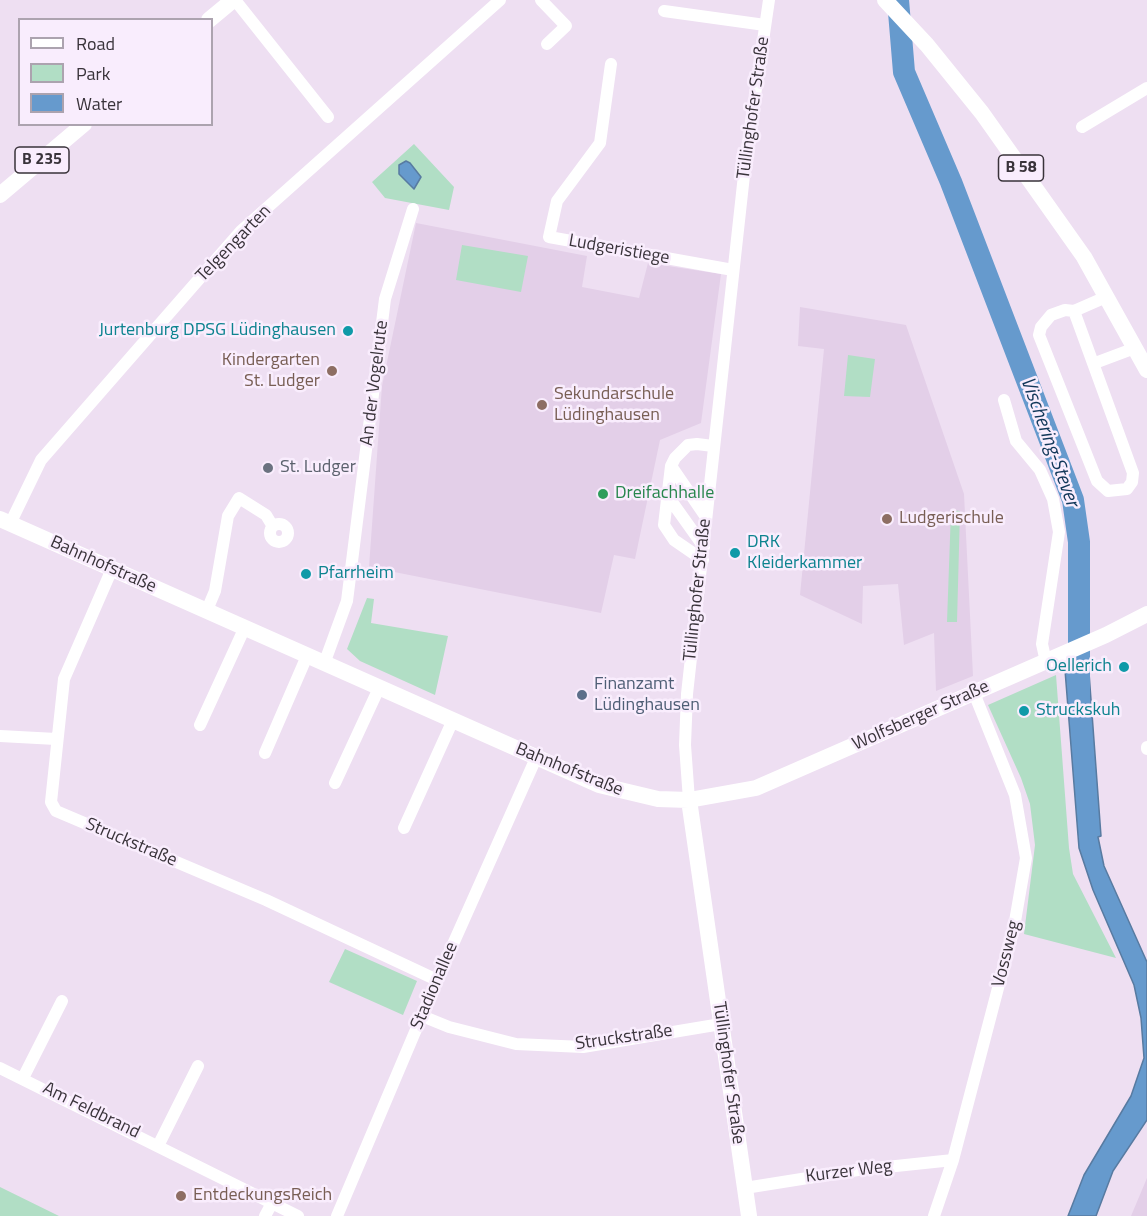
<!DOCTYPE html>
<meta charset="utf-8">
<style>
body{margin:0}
#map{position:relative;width:1147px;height:1216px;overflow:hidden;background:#eedff2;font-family:"Titillium Web",sans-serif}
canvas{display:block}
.legend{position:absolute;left:18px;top:18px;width:195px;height:108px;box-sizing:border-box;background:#f9edfd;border:2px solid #aca3af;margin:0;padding:8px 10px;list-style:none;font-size:18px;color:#39333a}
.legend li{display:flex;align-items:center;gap:12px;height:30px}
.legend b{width:30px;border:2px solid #aca3af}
</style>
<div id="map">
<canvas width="1147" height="1216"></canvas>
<ul class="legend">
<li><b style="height:8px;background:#fff"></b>Road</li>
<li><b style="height:16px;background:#b1dec5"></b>Park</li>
<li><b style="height:16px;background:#669acd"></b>Water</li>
</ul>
</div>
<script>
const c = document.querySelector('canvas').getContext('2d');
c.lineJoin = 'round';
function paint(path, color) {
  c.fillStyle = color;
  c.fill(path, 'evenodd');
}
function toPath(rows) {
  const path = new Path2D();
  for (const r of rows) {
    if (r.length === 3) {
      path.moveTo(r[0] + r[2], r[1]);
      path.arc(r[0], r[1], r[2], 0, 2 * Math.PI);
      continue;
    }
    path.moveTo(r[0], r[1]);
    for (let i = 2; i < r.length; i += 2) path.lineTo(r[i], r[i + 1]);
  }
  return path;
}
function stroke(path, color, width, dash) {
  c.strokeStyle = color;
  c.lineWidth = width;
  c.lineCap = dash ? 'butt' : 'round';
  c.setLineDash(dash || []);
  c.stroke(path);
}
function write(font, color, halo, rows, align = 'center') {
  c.font = font + ' "Titillium Web",sans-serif';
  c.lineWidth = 5;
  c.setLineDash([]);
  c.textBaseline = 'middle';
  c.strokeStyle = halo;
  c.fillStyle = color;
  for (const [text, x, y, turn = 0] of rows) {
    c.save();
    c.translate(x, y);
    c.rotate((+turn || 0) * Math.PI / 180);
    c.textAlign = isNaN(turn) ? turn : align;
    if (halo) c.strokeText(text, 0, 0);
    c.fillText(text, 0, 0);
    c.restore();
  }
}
paint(toPath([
 [416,223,587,256,582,287,639,298,648,263,721,274,701,423,660,440,635,559,614,555,601,613,369,567,382,386],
 [800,307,906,325,964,494,973,676,936,691,934,633,904,645,898,584,863,586,862,624,800,595,824,349,798,346],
 [1147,1178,1147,1216,1131,1216]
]), '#e3cfe8');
paint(toPath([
 [414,144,454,187,449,210,385,198,372,182],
 [462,245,528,256,521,292,456,280],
 [848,355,875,359,870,397,844,396],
 [951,510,960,511,957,622,947,622],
 [367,598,374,599,371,623,448,636,435,695,360,661,347,649],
 [1056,675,1069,848,1073,874,1116,958,1024,934,1035,845,1030,804,1021,778,988,705],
 [345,949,417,981,403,1015,329,982],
 [0,1187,59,1216,0,1216]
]), '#b1dec5');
const water = toPath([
 [406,161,410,163,421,177,414,189,399,174,399,165,406,161],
 [1088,659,1101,836,1098,837,1104,866,1147,962,1147,1120,1113,1171,1096,1216,1068,1216,1084,1175,1131,1096,1144,1058,1141,1018,1134,985,1093,890,1079,848,1065,670,1088,659]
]);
paint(water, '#669acd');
stroke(water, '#587ba1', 1.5);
stroke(toPath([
 [898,0,904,72,951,182,1073,500,1079,542,1079,695]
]), '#669acd', 22);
stroke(toPath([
 [235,0,328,117],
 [541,0,566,26,547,44],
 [664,11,765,25],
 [611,64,600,143,557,201,549,237,733,270],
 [1082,127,1147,88],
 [1074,311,1133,473,1132,482,1127,489,1108,491,1097,481,1039,335,1041,327,1051,315,1065,310,1074,311,1106,297],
 [1095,363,1135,348],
 [1004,400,1016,441,1040,470,1053,499,1059,532,1042,644,1046,662],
 [671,466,706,517],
 [667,495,704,547],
 [279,533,9],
 [10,524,41,460,241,231,500,0],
 [703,560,674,540,664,525,671,466,675,458,688,445,697,444,713,446],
 [112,569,64,679,51,802,56,811,266,900,437,980],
 [207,610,215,591,228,516,239,498,266,515,272,525],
 [324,664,347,601,385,299,413,209],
 [200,725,245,627],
 [0,736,56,739],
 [1147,747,1147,749],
 [265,753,307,656],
 [335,783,379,688],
 [689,800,685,745,687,694,746,157,769,0],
 [404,828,453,720],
 [422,1016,449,1027,516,1044,583,1047,721,1024],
 [0,1068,298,1216],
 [23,1078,62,1001],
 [159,1144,198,1066],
 [745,1188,858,1170,953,1160],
 [265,1216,272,1203],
 [337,1216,437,980,536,758],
 [934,1216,953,1160,1014,927,1026,858,1015,795,974,693]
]), '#fff', 12);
stroke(toPath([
 [885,0,927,45,982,113,1084,257,1147,370],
 [209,20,233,0],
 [0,195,84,124],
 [0,519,599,785,658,799,689,800,756,788,1106,635,1147,614],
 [689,800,749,1216]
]), '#fff', 16);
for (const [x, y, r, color] of [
 [348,331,6,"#0f9aa8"],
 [332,371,6,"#8d6e63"],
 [542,405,6,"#8d6e63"],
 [268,468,6,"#6b7280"],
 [603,494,6,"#2e9e5b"],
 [887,519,6,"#8d6e63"],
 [735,553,6,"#0f9aa8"],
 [306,574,6,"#0f9aa8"],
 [1124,667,6,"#0f9aa8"],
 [582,695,6,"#5c6f8a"],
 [1024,711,6,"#0f9aa8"],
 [181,1196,6,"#8d6e63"]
]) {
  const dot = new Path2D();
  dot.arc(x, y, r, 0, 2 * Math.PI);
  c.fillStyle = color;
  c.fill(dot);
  stroke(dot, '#f9edfd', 2);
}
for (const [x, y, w] of [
 [42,160,54],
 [1021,168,45]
]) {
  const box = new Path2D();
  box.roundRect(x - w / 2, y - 13, w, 26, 4.5);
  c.fillStyle = '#f9edfd';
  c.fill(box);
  stroke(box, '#39333a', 1.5);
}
write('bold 16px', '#39333a', null, [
 ["B 235",42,160],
 ["B 58",1021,168]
]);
write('18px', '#39333a', '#f9edfd', [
 ["Tüllinghofer Straße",754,108,-82],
 ["Telgengarten",234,244,-46],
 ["Ludgeristiege",619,250,10],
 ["An der Vogelrute",375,383,-83],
 ["Bahnhofstraße",103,565,24],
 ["Tüllinghofer Straße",698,590,-84],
 ["Wolfsberger Straße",921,716,-24],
 ["Bahnhofstraße",569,770,22],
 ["Struckstraße",131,843,23],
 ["Vossweg",1007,954,-76],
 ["Stadionallee",435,986,-67],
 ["Struckstraße",624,1038,-8],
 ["Tüllinghofer Straße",728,1073,82],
 ["Am Feldbrand",91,1111,26],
 ["Kurzer Weg",849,1172,-7]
]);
write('18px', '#0d838f', '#f9edfd', [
 ["Jurtenburg DPSG Lüdinghausen",336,331,"right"],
 ["DRK",747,543],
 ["Kleiderkammer",747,564],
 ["Pfarrheim",318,574],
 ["Oellerich",1112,667,"right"],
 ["Struckskuh",1036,711]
], 'left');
write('18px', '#785e54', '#f9edfd', [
 ["Kindergarten",320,361,"right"],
 ["St. Ludger",320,382,"right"],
 ["Sekundarschule",554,395],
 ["Lüdinghausen",554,416],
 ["Ludgerischule",899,519],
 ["EntdeckungsReich",193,1196]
], 'left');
write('18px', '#5b616d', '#f9edfd', [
 ["St. Ludger",280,468]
], 'left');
write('18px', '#27864d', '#f9edfd', [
 ["Dreifachhalle",615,494]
], 'left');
write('18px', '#4e5e75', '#f9edfd', [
 ["Finanzamt",594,685],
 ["Lüdinghausen",594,706]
], 'left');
write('italic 20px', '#113759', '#f9edfd', [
 ["Vischering-Stever",1049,442,70]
]);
</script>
